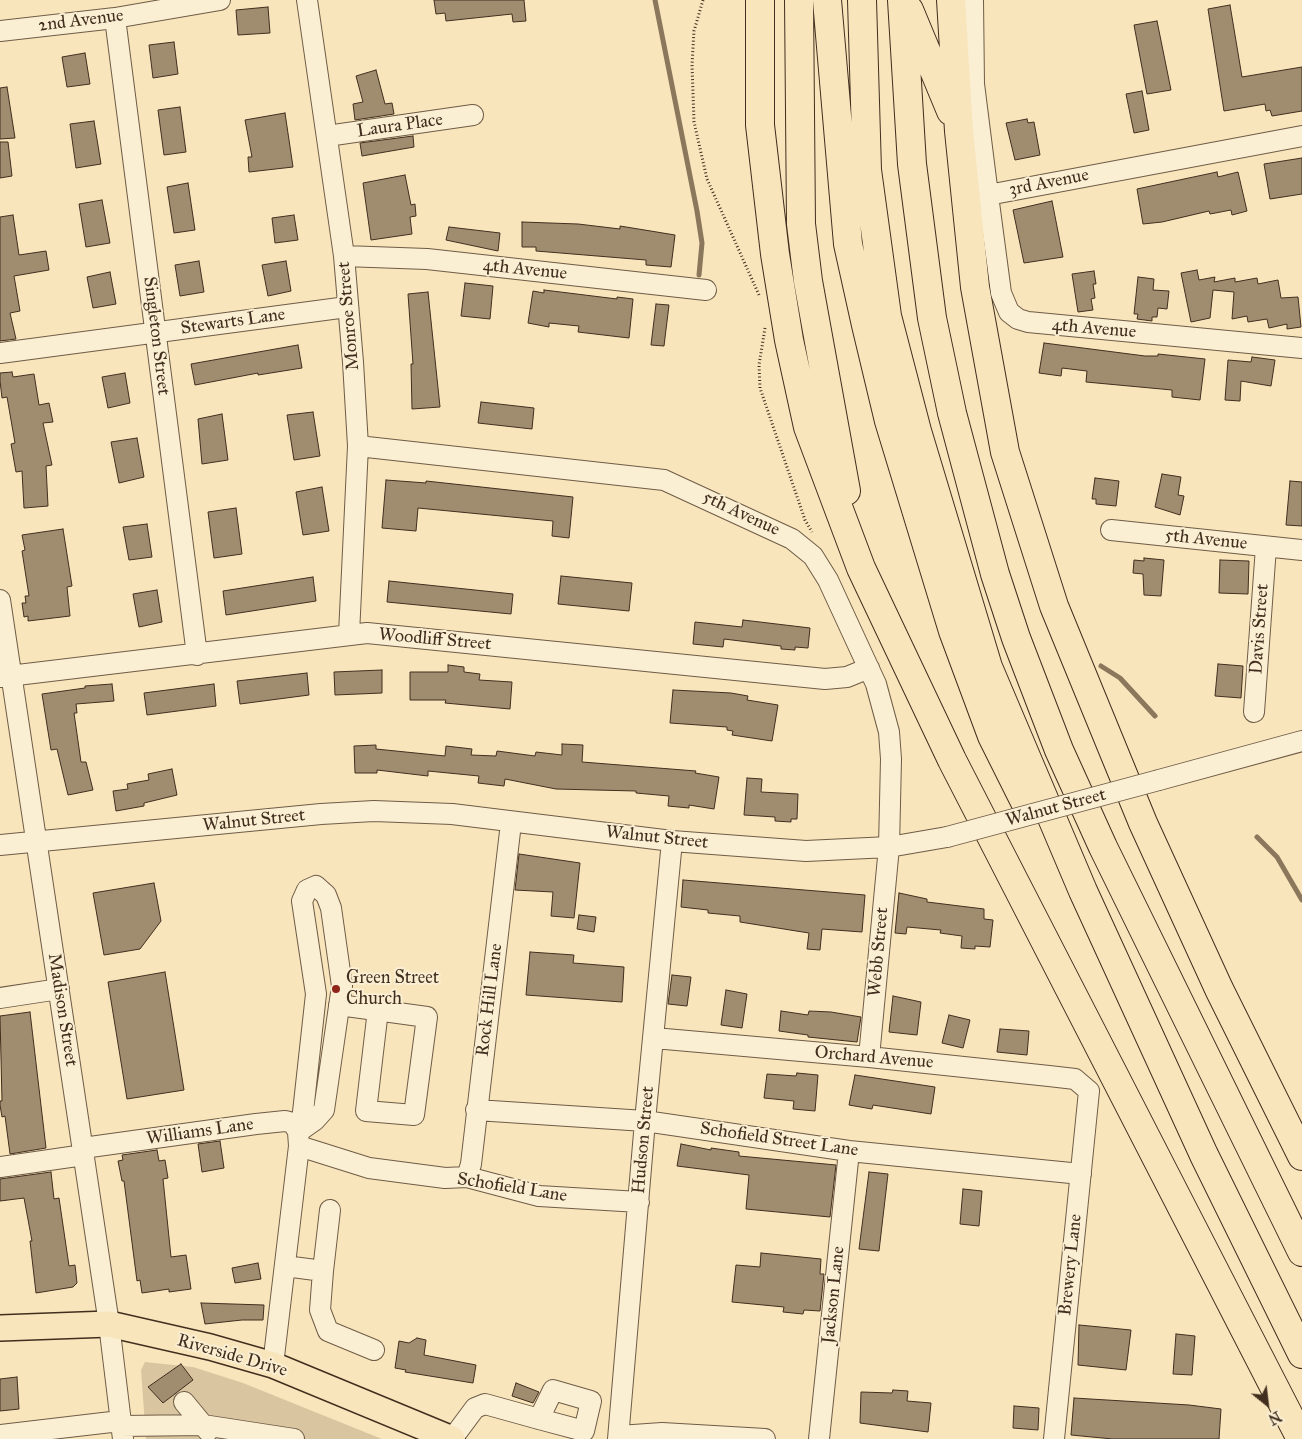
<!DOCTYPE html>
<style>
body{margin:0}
#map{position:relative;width:1302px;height:1439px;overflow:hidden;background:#f8e5bc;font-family:"IM FELL Great Primer",serif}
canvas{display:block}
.north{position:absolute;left:1242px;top:1379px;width:50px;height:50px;-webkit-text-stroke:4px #faeed3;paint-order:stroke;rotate:151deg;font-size:14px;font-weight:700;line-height:20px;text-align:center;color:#412e1e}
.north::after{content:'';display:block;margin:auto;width:18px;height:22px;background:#412e1e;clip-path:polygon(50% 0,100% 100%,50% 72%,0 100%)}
</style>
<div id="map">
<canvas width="1302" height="1439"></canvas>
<div class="north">N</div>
</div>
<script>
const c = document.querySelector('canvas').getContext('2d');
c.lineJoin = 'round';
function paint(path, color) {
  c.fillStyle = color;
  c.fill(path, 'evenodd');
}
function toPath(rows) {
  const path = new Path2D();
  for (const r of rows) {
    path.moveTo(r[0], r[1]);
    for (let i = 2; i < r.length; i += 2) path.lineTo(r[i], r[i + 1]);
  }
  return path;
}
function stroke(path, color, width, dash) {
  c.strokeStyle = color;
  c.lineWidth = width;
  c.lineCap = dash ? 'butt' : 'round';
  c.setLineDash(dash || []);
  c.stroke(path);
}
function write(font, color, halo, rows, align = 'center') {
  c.font = font + ' "IM FELL Great Primer",serif';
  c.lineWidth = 4;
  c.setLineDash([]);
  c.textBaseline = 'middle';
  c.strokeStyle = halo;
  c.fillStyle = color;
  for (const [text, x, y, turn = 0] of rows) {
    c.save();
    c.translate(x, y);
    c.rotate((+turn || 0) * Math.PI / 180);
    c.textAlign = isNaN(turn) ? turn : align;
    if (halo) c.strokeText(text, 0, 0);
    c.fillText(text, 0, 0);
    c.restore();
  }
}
paint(toPath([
 [145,1362,193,1367,243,1383,382,1439,146,1439,141,1370]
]), '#d9c6a1');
stroke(toPath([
 [655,0,697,211,702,243,699,275],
 [1101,666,1120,678,1155,716],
 [1257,837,1277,857,1302,900]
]), '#8a775c', 5);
const building = toPath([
 [434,0,524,0,526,21,513,22,512,14,446,21,445,13,436,14,434,0],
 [1230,5,1242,77,1302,67,1302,111,1272,116,1270,110,1266,111,1265,104,1224,111,1208,9,1230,5],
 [268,7,270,33,238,35,236,10,268,7],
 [1157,21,1171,90,1147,94,1134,25,1157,21],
 [174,42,178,74,153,78,149,45,174,42],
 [85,53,90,84,67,87,62,57,85,53],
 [376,70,385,104,392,103,394,114,355,120,353,104,363,102,356,76,376,70],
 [7,87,15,138,0,139,0,88,7,87],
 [1142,91,1149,130,1134,133,1126,94,1142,91],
 [180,107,186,152,164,155,158,110,180,107],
 [285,113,293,167,249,172,248,157,252,157,245,120,285,113],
 [1027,119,1028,123,1034,122,1040,155,1015,160,1006,123,1027,119],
 [94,121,101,164,76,168,70,124,94,121],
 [413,136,414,147,362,156,360,143,413,136],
 [0,142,8,142,12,176,0,178,0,142],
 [1302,158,1302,194,1270,199,1264,164,1302,158],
 [1217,172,1218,177,1238,172,1247,211,1232,215,1231,210,1210,214,1209,211,1162,222,1143,224,1137,189,1217,172],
 [405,175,411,205,415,204,416,216,410,217,412,234,371,240,363,183,405,175],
 [188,183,195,230,174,233,167,187,188,183],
 [102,200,110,243,86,247,79,204,102,200],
 [1052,201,1063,257,1024,263,1013,210,1052,201],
 [13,215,19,255,46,251,49,270,14,276,20,311,10,313,16,339,0,341,0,217,13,215],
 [294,215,298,240,275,243,272,218,294,215],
 [522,222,578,224,620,229,620,226,675,235,671,267,646,265,646,260,536,251,536,247,522,247,522,222],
 [449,227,500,233,498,251,446,240,449,227],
 [199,261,204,292,180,296,175,265,199,261],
 [286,261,291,291,268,296,262,265,286,261],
 [1197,270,1199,280,1215,277,1214,282,1235,278,1235,282,1257,278,1258,284,1278,280,1281,298,1298,297,1301,327,1287,329,1287,324,1269,328,1267,319,1248,322,1247,316,1232,319,1234,292,1213,290,1210,318,1191,322,1181,273,1197,270],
 [1094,271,1096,284,1093,284,1095,298,1091,299,1093,310,1078,312,1072,274,1094,271],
 [110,272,116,304,93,308,87,277,110,272],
 [1138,277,1154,279,1153,290,1169,291,1167,309,1158,308,1157,317,1152,317,1152,321,1137,319,1138,314,1134,314,1138,277],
 [465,283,493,286,490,319,461,316,465,283],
 [544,290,617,299,617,297,633,299,629,338,578,332,579,326,549,323,549,327,528,323,533,291,544,293,544,290],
 [428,292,440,407,412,409,411,364,413,364,408,294,428,292],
 [656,304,669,305,664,346,651,345,656,304],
 [1044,343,1145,356,1158,356,1158,354,1205,359,1200,400,1172,397,1172,390,1086,382,1087,371,1062,368,1061,376,1039,373,1044,343],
 [298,345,302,368,258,375,258,373,195,385,191,364,298,345],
 [1252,357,1275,360,1271,386,1241,381,1240,401,1225,400,1228,360,1251,362,1252,357],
 [12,372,13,377,34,374,39,405,49,403,53,422,43,423,52,465,46,466,48,506,24,508,22,471,16,472,11,444,15,443,7,397,2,398,0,381,0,373,12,372],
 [125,373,130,403,108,408,102,377,125,373],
 [481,402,534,408,532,429,478,423,481,402],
 [313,412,320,456,294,460,287,415,313,412],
 [222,414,228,460,202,464,198,419,222,414],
 [137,438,144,477,119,483,111,442,137,438],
 [1162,474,1181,477,1178,495,1184,496,1180,515,1155,507,1162,474],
 [1095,478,1119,481,1116,506,1096,504,1096,499,1092,499,1095,478],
 [386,480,426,483,426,481,573,497,569,538,552,536,553,521,418,508,416,531,382,528,386,480],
 [1290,481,1302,482,1302,526,1286,525,1290,481],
 [322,487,329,531,303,535,296,492,322,487],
 [236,508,242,554,214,558,208,512,236,508],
 [147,524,152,557,129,560,123,527,147,524],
 [63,529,72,586,67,587,70,616,28,621,28,616,24,617,22,603,26,603,25,596,29,596,22,551,25,550,22,535,63,529],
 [1144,558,1164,560,1161,596,1144,595,1143,574,1133,573,1134,560,1144,561,1144,558],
 [1220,560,1249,561,1248,594,1219,593,1220,560],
 [561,576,632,583,629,611,558,604,561,576],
 [313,577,316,601,226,615,223,591,313,577],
 [389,581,513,594,511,614,387,602,389,581],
 [157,590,162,622,139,627,133,594,157,590],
 [743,620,810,628,808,648,795,647,795,650,781,649,781,646,724,639,723,647,693,644,695,622,742,627,743,620],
 [1218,664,1243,666,1241,698,1215,696,1218,664],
 [448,665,464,667,464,672,480,674,479,680,512,682,510,709,445,703,446,700,410,700,410,672,448,672,448,665],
 [382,670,382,693,335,695,334,672,382,670],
 [307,673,309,695,240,704,237,681,307,673],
 [112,684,114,701,76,704,77,713,74,713,81,762,86,762,93,790,68,795,57,749,51,750,42,694,85,688,85,686,112,684],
 [214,684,216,706,147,715,144,693,214,684],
 [673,690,731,693,748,696,747,700,778,705,772,741,732,735,733,731,727,730,727,727,670,723,673,690],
 [562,744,583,745,582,762,696,771,695,773,719,777,714,809,689,805,689,808,668,806,669,796,636,793,636,791,556,789,505,779,504,786,478,783,479,776,428,771,428,776,377,770,377,773,355,773,354,746,376,745,376,749,445,756,446,746,472,749,471,755,496,756,497,751,535,756,536,752,562,755,562,744],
 [172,769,177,795,144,803,144,806,116,811,113,791,128,789,127,784,149,780,148,774,172,769],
 [747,778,762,779,761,792,798,794,797,819,791,819,791,822,775,821,775,817,744,815,747,778],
 [519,854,580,863,574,918,551,916,553,892,515,890,519,854],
 [683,880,865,895,862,932,822,929,820,950,807,949,809,933,740,922,740,916,708,913,708,910,681,907,683,880],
 [154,883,161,921,140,949,104,955,93,893,154,883],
 [899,893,927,899,927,902,984,909,984,919,993,920,990,947,975,946,975,949,961,948,962,936,940,933,941,930,907,927,906,934,895,933,899,893],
 [579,915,596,917,594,932,577,929,579,915],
 [530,952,574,955,573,963,624,967,622,1002,526,995,530,952],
 [165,972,184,1090,127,1099,108,982,165,972],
 [672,975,691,977,687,1006,668,1004,672,975],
 [726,990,747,994,742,1028,721,1025,726,990],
 [893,996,921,1002,917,1035,889,1032,893,996],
 [781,1011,808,1015,809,1011,831,1012,861,1017,857,1042,808,1037,808,1035,779,1031,781,1011],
 [30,1012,46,1148,10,1154,5,1116,2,1117,0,1105,0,1101,2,1101,0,1016,30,1012],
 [949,1015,970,1020,963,1048,942,1043,949,1015],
 [1000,1029,1029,1031,1027,1055,997,1052,1000,1029],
 [797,1073,818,1075,815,1111,793,1109,794,1101,764,1098,767,1074,796,1076,797,1073],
 [855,1075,935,1087,931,1114,873,1105,872,1109,849,1105,855,1075],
 [220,1141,224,1168,202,1172,198,1144,220,1141],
 [681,1144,711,1150,711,1148,739,1152,739,1156,836,1165,830,1217,746,1209,749,1175,677,1166,681,1144],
 [157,1150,159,1161,165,1160,168,1178,163,1179,171,1257,186,1255,191,1289,169,1292,169,1289,142,1293,140,1280,137,1281,124,1181,122,1181,118,1161,123,1160,122,1155,157,1150],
 [51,1172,54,1199,59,1198,69,1266,75,1265,77,1283,73,1287,36,1293,30,1241,32,1241,24,1198,0,1201,0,1179,51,1172],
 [869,1172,888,1174,879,1251,859,1249,869,1172],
 [963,1189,982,1191,979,1226,960,1224,963,1189],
 [761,1253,821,1259,820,1274,824,1274,820,1311,804,1310,803,1314,783,1312,784,1307,732,1302,736,1265,760,1267,761,1253],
 [258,1263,261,1279,235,1283,232,1268,258,1263],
 [201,1303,264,1305,263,1320,242,1320,205,1324,201,1303],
 [1079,1325,1131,1330,1126,1370,1078,1365,1079,1325],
 [1176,1334,1195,1336,1192,1375,1173,1374,1176,1334],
 [417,1338,426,1340,424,1355,476,1365,473,1383,405,1372,406,1370,395,1368,399,1341,409,1343,417,1338],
 [181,1364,193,1380,163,1403,148,1387,181,1364],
 [17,1377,19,1409,0,1411,0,1379,17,1377],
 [516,1383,539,1392,533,1403,512,1396,516,1383],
 [893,1390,908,1391,907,1401,931,1403,928,1432,860,1423,861,1392,892,1393,893,1390],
 [1074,1398,1189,1405,1221,1409,1219,1439,1113,1439,1071,1435,1074,1398],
 [1014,1406,1039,1408,1038,1430,1013,1428,1014,1406]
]);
paint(building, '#a08d70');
stroke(building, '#412e1e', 1);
const minor = toPath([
 [307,0,344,256,353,362,358,446,349,634],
 [973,0,974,84,988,195,1302,136],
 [115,18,197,655],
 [0,31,115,18,220,0],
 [327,136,473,115],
 [988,195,1001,293,1009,312,1018,319,1028,322,1302,348],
 [344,256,427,259,706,290],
 [0,353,347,307],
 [358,446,664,480,792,539,813,556,828,580,876,684,889,732,891,759,889,847,869,1057],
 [1111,530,1302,550],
 [0,600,109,1324,123,1439],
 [0,677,367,633,825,679,847,677,869,668],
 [1254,712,1266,547],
 [1159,780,1302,741],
 [0,845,321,814,374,811,452,814,672,841,806,851,889,847,947,837],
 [0,998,59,989],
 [339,1005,427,1017,414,1115,366,1111,378,1010],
 [654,1038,869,1057,1049,1076,1075,1079,1089,1091,1054,1439],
 [476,1110,645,1121,849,1151,1081,1174],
 [298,1132,315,1120,324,1110,342,986,331,908,326,895,316,886,307,890,302,901,316,994,303,1112,315,1120],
 [299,1146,369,1168,445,1178,467,1177,539,1196,639,1202],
 [83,1148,256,1124,285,1121,293,1123,298,1132,299,1146,273,1365],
 [0,1167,84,1155],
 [467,1177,471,1164,511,823],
 [285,1266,323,1271,330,1210],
 [323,1271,320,1310,328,1331,374,1350],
 [184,1402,208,1431],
 [121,1426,203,1425,294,1439],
 [0,1435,120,1421],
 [619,1436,662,1433,765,1439],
 [452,1439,475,1408,485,1404,539,1419,584,1431,591,1401,553,1390,539,1419],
 [618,1439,645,1121,672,841],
 [819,1439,849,1151]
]);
const major = toPath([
 [0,1328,109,1324,210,1347,273,1365,452,1439]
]);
const highway = toPath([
 [760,0,760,125,775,254,789,340,808,427,861,568,952,760,1301,1439],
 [799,0,801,224,808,281,846,491],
 [827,0,848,244,866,325,889,421,953,631,992,736,1025,802],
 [862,0,867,170,887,316,917,431,988,667,1083,891,1204,1155,1302,1354],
 [902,0,912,164,932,318,952,413,995,574,1016,638,1059,750,1103,847,1302,1252],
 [951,0,959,131,975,287,1005,452,1054,606,1143,823,1219,989,1302,1156],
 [909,10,951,111]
]);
stroke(minor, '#6f5c46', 22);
stroke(major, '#412e1e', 28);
stroke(highway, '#412e1e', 30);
stroke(toPath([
 [703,0,694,31,692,65,694,122,707,179,759,295],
 [765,328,759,365,760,388,805,520,812,532]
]), '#412e1e', 3, [1, 2.5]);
stroke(minor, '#faeed3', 20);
stroke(major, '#f8e5bc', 25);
stroke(highway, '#f8e5bc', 28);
const minorBridge = toPath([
 [947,837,1159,780]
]);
stroke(minorBridge, '#6f5c46', 22, []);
stroke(minorBridge, '#faeed3', 20);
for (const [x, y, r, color] of [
 [336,989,5,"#8f2418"]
]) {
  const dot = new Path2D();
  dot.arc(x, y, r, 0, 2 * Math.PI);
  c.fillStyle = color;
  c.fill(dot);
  stroke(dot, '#faeed3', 2);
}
write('18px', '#412e1e', '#faeed3', [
 ["2nd Avenue",81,21,-7],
 ["Laura Place",400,126,-8],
 ["3rd Avenue",1049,183,-11],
 ["4th Avenue",525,270,6],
 ["Monroe Street",349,316,-95],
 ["Stewarts Lane",233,322,-8],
 ["4th Avenue",1094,329,5],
 ["Singleton Street",156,336,83],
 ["5th Avenue",741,514,25],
 ["5th Avenue",1206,540,6],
 ["Davis Street",1260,629,-86],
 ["Woodliff Street",435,640,5],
 ["Walnut Street",1056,808,-15],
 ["Walnut Street",254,821,-6],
 ["Walnut Street",657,838,6],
 ["Webb Street",879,952,-85],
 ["Rock Hill Lane",490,1000,-83],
 ["Madison Street",62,1010,81],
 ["Orchard Avenue",874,1058,5],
 ["Williams Lane",200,1132,-8],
 ["Hudson Street",644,1140,-85],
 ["Schofield Street Lane",779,1140,8],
 ["Schofield Lane",512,1188,9],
 ["Brewery Lane",1071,1265,-84],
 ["Jackson Lane",834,1295,-84],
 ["Riverside Drive",232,1356,16]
]);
write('18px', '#412e1e', '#faeed3', [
 ["Green Street",346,979],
 ["Church",346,1000]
], 'left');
</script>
